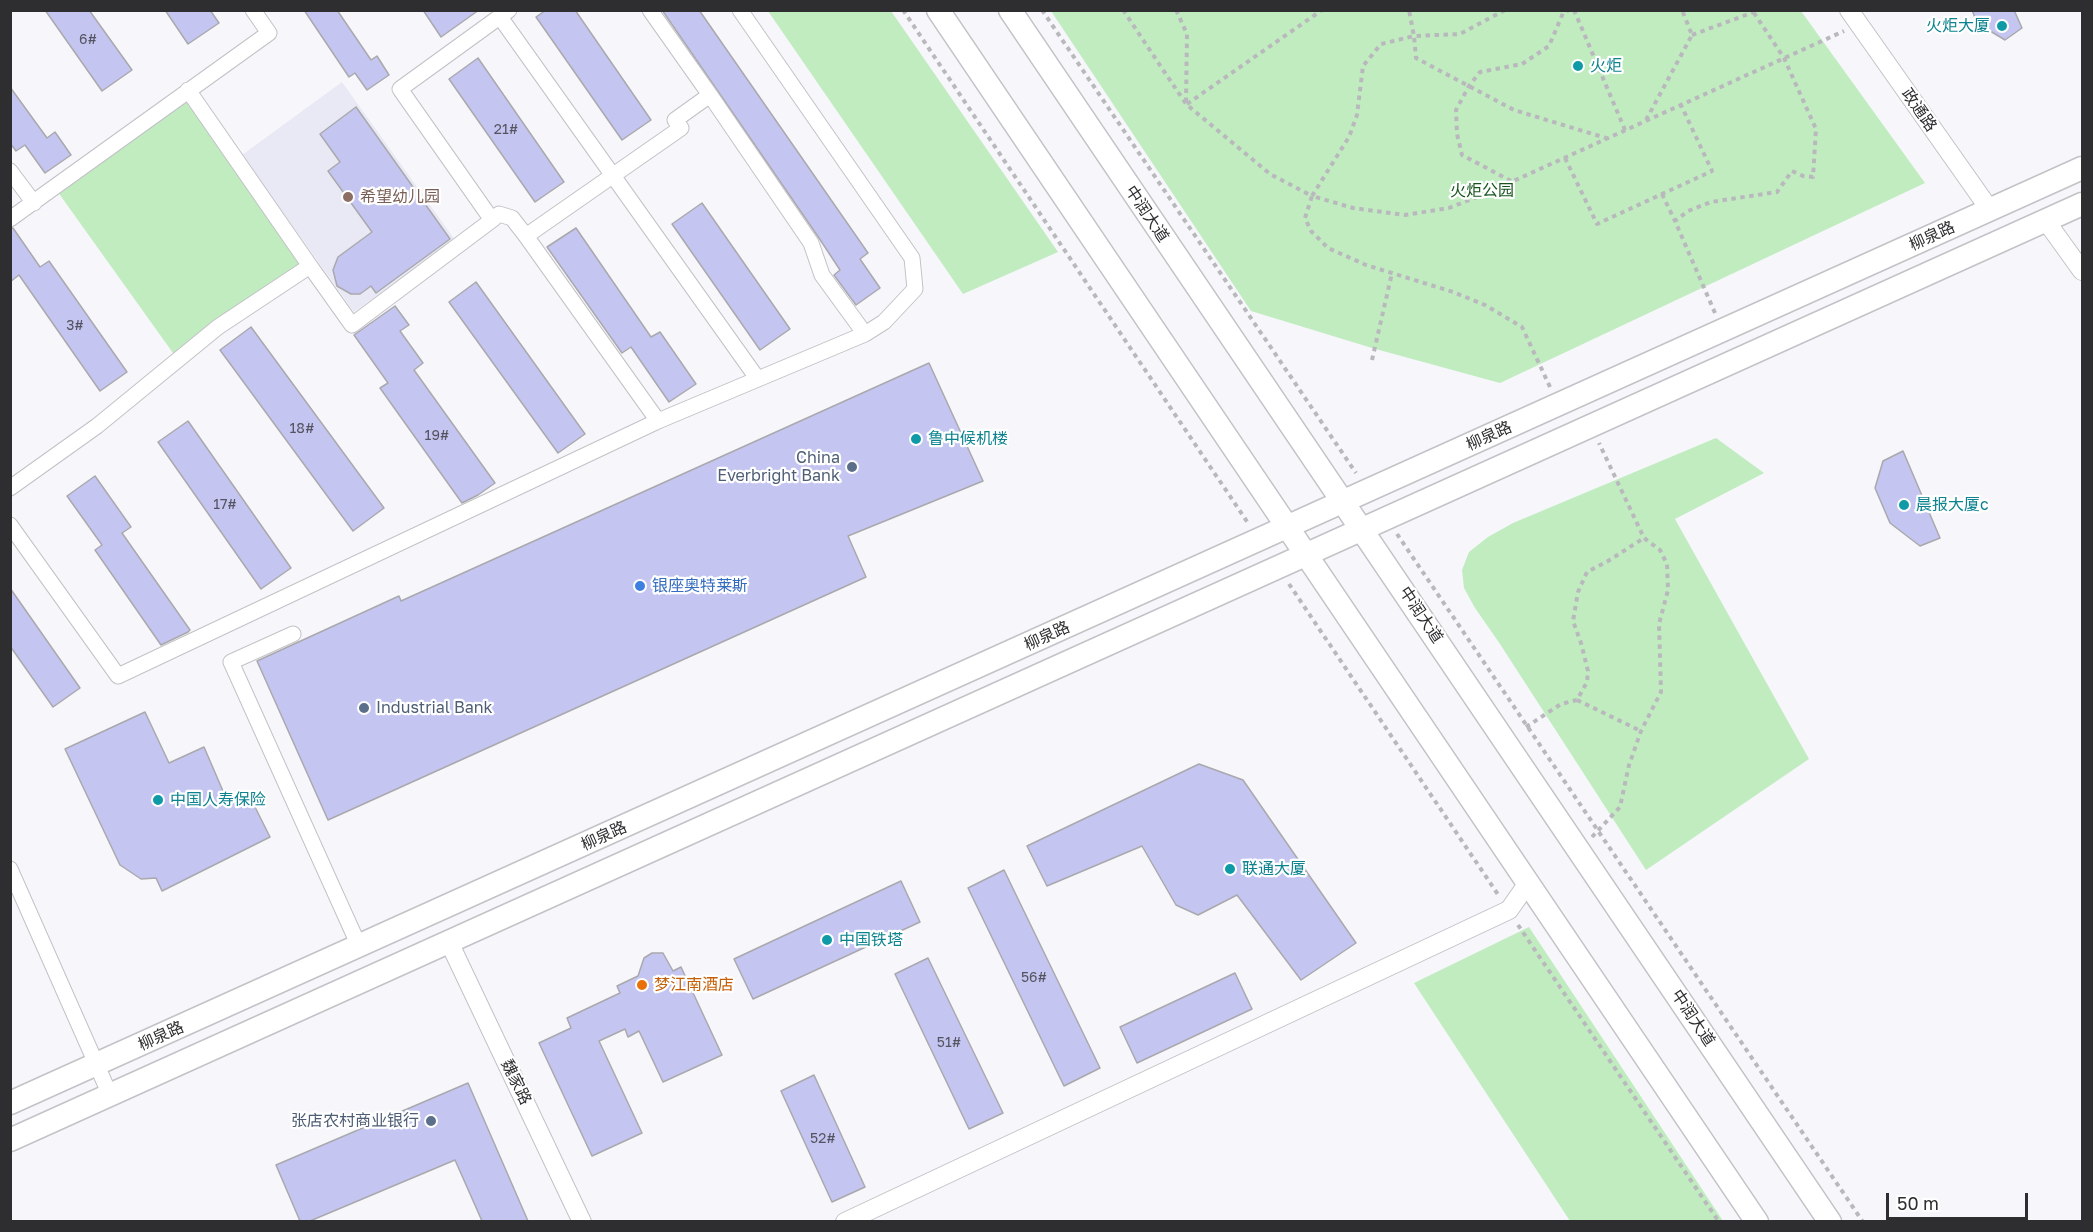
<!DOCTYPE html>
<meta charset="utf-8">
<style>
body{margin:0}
#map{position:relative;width:2093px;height:1232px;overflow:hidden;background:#f6f6fb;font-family:"Golos Text",sans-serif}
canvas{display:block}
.frame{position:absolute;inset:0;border:12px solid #2e2e30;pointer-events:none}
.scale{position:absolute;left:1886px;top:1193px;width:142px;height:27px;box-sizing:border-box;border:3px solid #2e2e30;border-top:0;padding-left:8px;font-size:18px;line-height:21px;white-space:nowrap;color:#2e2e30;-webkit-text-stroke:4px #fff;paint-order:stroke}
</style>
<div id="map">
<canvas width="2093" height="1232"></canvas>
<div class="frame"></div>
<div class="scale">50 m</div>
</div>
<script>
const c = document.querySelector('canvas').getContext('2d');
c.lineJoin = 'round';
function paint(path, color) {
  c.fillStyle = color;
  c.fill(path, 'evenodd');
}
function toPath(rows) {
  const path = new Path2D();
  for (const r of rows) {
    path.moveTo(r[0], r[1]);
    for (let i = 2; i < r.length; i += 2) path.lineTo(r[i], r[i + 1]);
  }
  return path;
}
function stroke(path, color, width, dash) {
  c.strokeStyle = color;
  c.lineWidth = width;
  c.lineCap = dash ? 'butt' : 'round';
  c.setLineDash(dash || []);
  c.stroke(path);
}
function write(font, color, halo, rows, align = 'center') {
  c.font = font + ' "Golos Text","Noto Sans SC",sans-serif';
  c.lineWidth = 4.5;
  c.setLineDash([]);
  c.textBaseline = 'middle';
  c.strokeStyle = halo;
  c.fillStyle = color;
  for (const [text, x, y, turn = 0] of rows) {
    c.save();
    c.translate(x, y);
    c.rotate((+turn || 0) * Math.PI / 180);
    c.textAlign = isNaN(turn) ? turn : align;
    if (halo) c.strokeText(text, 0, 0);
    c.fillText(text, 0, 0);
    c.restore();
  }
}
paint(toPath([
 [342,82,455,240,354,312,242,155]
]), '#e9e9f5');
paint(toPath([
 [768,11,891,11,1058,252,963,294],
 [1051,11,1801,11,1925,183,1500,383,1372,348,1251,311],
 [188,90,310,266,178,360,55,188],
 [1716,438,1764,473,1675,519,1809,759,1646,870,1500,644,1475,608,1464,588,1462,570,1469,552,1488,537,1513,523],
 [1529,927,1723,1221,1570,1221,1414,983]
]), '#c0ecc0');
const building = toPath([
 [45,10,89,10,132,70,102,91,45,10],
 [165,10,210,10,219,23,188,44,165,10],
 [304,10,337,10,371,60,377,56,389,75,367,90,355,73,349,77,304,10],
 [423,10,479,10,441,37,423,10],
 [546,10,575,10,651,120,622,140,536,17,546,10],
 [662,10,699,10,868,253,860,259,880,288,856,305,834,275,840,270,819,238,662,10],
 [1972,10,2014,10,2022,28,2005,40,1977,23,1972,10],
 [478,58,564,182,535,202,449,79,478,58],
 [10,87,47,138,55,132,71,155,45,173,25,145,16,151,10,143,10,87],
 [356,107,450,239,376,293,371,286,360,294,351,294,337,286,333,270,338,257,372,232,328,171,340,162,320,134,356,107],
 [702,203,790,329,760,350,672,224,702,203],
 [13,228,40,267,49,261,127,372,100,391,19,275,10,282,10,229,13,228],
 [576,228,651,337,660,332,696,384,669,402,631,347,622,353,547,247,576,228],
 [476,282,585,434,558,453,449,302,476,282],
 [395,306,409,325,400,331,423,363,414,370,495,483,478,495,462,503,380,388,388,383,354,335,395,306],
 [251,327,384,508,353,531,220,350,251,327],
 [929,363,983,481,848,536,866,577,328,820,257,661,399,596,401,601,929,363],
 [188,421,291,568,261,589,158,442,188,421],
 [1903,451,1940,538,1920,546,1890,523,1875,488,1883,461,1903,451],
 [95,476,131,527,122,533,190,630,188,632,161,645,95,550,102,545,67,496,95,476],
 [10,588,80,688,53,707,10,646,10,588],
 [145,712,169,763,204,747,229,805,249,795,270,837,162,891,156,878,141,879,120,865,65,749,145,712],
 [1199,764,1243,780,1356,943,1301,980,1237,895,1198,915,1176,905,1142,846,1047,886,1027,846,1199,764],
 [1004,870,1100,1068,1064,1086,968,888,1004,870],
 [901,881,920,922,753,999,734,959,901,881],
 [652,953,663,953,673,971,681,967,722,1055,663,1082,639,1031,628,1037,625,1029,599,1041,642,1133,592,1156,539,1043,571,1028,567,1018,620,993,617,986,638,976,644,958,652,953],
 [928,958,1003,1113,969,1129,895,974,928,958],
 [1235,973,1252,1009,1137,1063,1120,1027,1235,973],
 [814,1075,865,1187,832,1202,781,1091,814,1075],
 [468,1083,528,1221,482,1221,455,1160,310,1221,300,1221,276,1165,468,1083]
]);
paint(building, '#c5c5f2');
stroke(building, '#a9a9ad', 1.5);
const minor = toPath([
 [500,17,757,378],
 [710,95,811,243,822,275,865,334],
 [10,171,34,203],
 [10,219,269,33,253,10],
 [492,220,499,214,512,218,526,236,681,128,675,120,710,95,650,10],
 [526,236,658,421],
 [310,266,352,325,492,220,400,89,509,10],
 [10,488,97,426,218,327,310,266,188,90],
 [10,525,118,676,658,421,865,334,884,322,915,289,912,258,740,10],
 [293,634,231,662,359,946],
 [10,869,110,1095]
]);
const tertiary = toPath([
 [1849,10,1990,210],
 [2046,221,2082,271],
 [449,942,582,1222],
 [845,1222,1509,910,1528,883]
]);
const primary = toPath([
 [938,10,1757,1222],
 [1010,10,1830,1222],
 [10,1103,2082,168],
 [10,1140,2082,204]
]);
stroke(minor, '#c2c2c7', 17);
stroke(tertiary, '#c2c2c7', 20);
stroke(primary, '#c2c2c7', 25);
stroke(toPath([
 [903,10,1248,523],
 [1042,10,1356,473],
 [1123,10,1186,104,1270,174,1312,196,1349,137,1357,115,1363,66,1381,44,1414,36,1409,10],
 [1176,10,1187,34,1186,103],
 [1505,10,1460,34,1414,36,1416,58,1514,110,1606,138],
 [1574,10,1625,130],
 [1692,35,1754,12],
 [1187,104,1322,10],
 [1646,120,1692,35,1682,10],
 [1565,158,1597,224,1712,171,1681,105],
 [1511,181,1462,155,1457,134,1456,110,1469,86,1480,72,1522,64,1549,46,1563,13,1569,10],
 [1662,194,1675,221],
 [1715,313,1675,221,1688,211,1711,202,1777,192,1792,171,1803,176,1813,177,1816,129,1784,58,1752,10],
 [1372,360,1392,273],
 [1550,387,1522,327,1485,305,1453,292,1366,265,1328,248,1311,231,1305,218,1312,196,1353,208,1405,215,1449,208,1487,193,1844,31],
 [1397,534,1863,1222],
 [1289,584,1499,896],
 [1577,700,1641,731],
 [1526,727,1561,704,1577,700,1587,682,1588,671,1581,643,1573,621,1578,592,1587,572,1608,561,1644,538],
 [1592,837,1620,807,1629,765,1641,731,1661,692,1659,624,1668,590,1667,564,1660,550,1644,538,1599,443],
 [1518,925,1719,1222]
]), '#b9b9bd', 4, [4.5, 4.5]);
stroke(minor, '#fff', 15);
stroke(tertiary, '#fff', 18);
stroke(primary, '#fff', 22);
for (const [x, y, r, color] of [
 [2002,26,6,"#0f9aa8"],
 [1578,66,6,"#0f9aa8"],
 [348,197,6,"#8d6e63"],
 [916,439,6,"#0f9aa8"],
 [852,467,6,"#5c6f8a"],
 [1904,505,6,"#0f9aa8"],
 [640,586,6,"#3f7fe0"],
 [364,708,6,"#5c6f8a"],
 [158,800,6,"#0f9aa8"],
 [1230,869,6,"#0f9aa8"],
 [827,940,6,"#0f9aa8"],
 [642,985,6,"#e8710a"],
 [431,1121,6,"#5c6f8a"]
]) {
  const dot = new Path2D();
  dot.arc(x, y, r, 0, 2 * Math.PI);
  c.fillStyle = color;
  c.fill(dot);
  stroke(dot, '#fff', 2);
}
write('14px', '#545460', null, [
 ["6#",88,40],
 ["21#",506,130],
 ["3#",75,326],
 ["18#",302,429],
 ["19#",437,436],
 ["17#",225,505],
 ["56#",1034,978],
 ["51#",949,1043],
 ["52#",823,1139]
]);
write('16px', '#0d838f', '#fff', [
 ["火炬大厦",1990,26,"right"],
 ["火炬",1590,66],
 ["鲁中候机楼",928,439],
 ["晨报大厦c",1916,505],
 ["中国人寿保险",170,800],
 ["联通大厦",1242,869],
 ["中国铁塔",839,940]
], 'left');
write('16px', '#2e2e30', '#fff', [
 ["政通路",1919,110,55],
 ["中润大道",1147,214,56],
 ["柳泉路",1932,236,-24],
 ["柳泉路",1489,436,-24],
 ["中润大道",1421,615,56],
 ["柳泉路",1047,636,-24],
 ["柳泉路",604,836,-24],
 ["中润大道",1693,1018,56],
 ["柳泉路",161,1036,-24],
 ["魏家路",516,1082,64]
]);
write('16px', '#16551d', '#fff', [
 ["火炬公园",1482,191]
]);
write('16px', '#785e54', '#fff', [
 ["希望幼儿园",360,197]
], 'left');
write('16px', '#4e5e75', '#fff', [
 ["China",840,458],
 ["Everbright Bank",840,476],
 ["Industrial Bank",376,708,"left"],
 ["张店农村商业银行",419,1121]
], 'right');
write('16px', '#366cbe', '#fff', [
 ["银座奥特莱斯",652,586]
], 'left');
write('16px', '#c56008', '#fff', [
 ["梦江南酒店",654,985]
], 'left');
</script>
